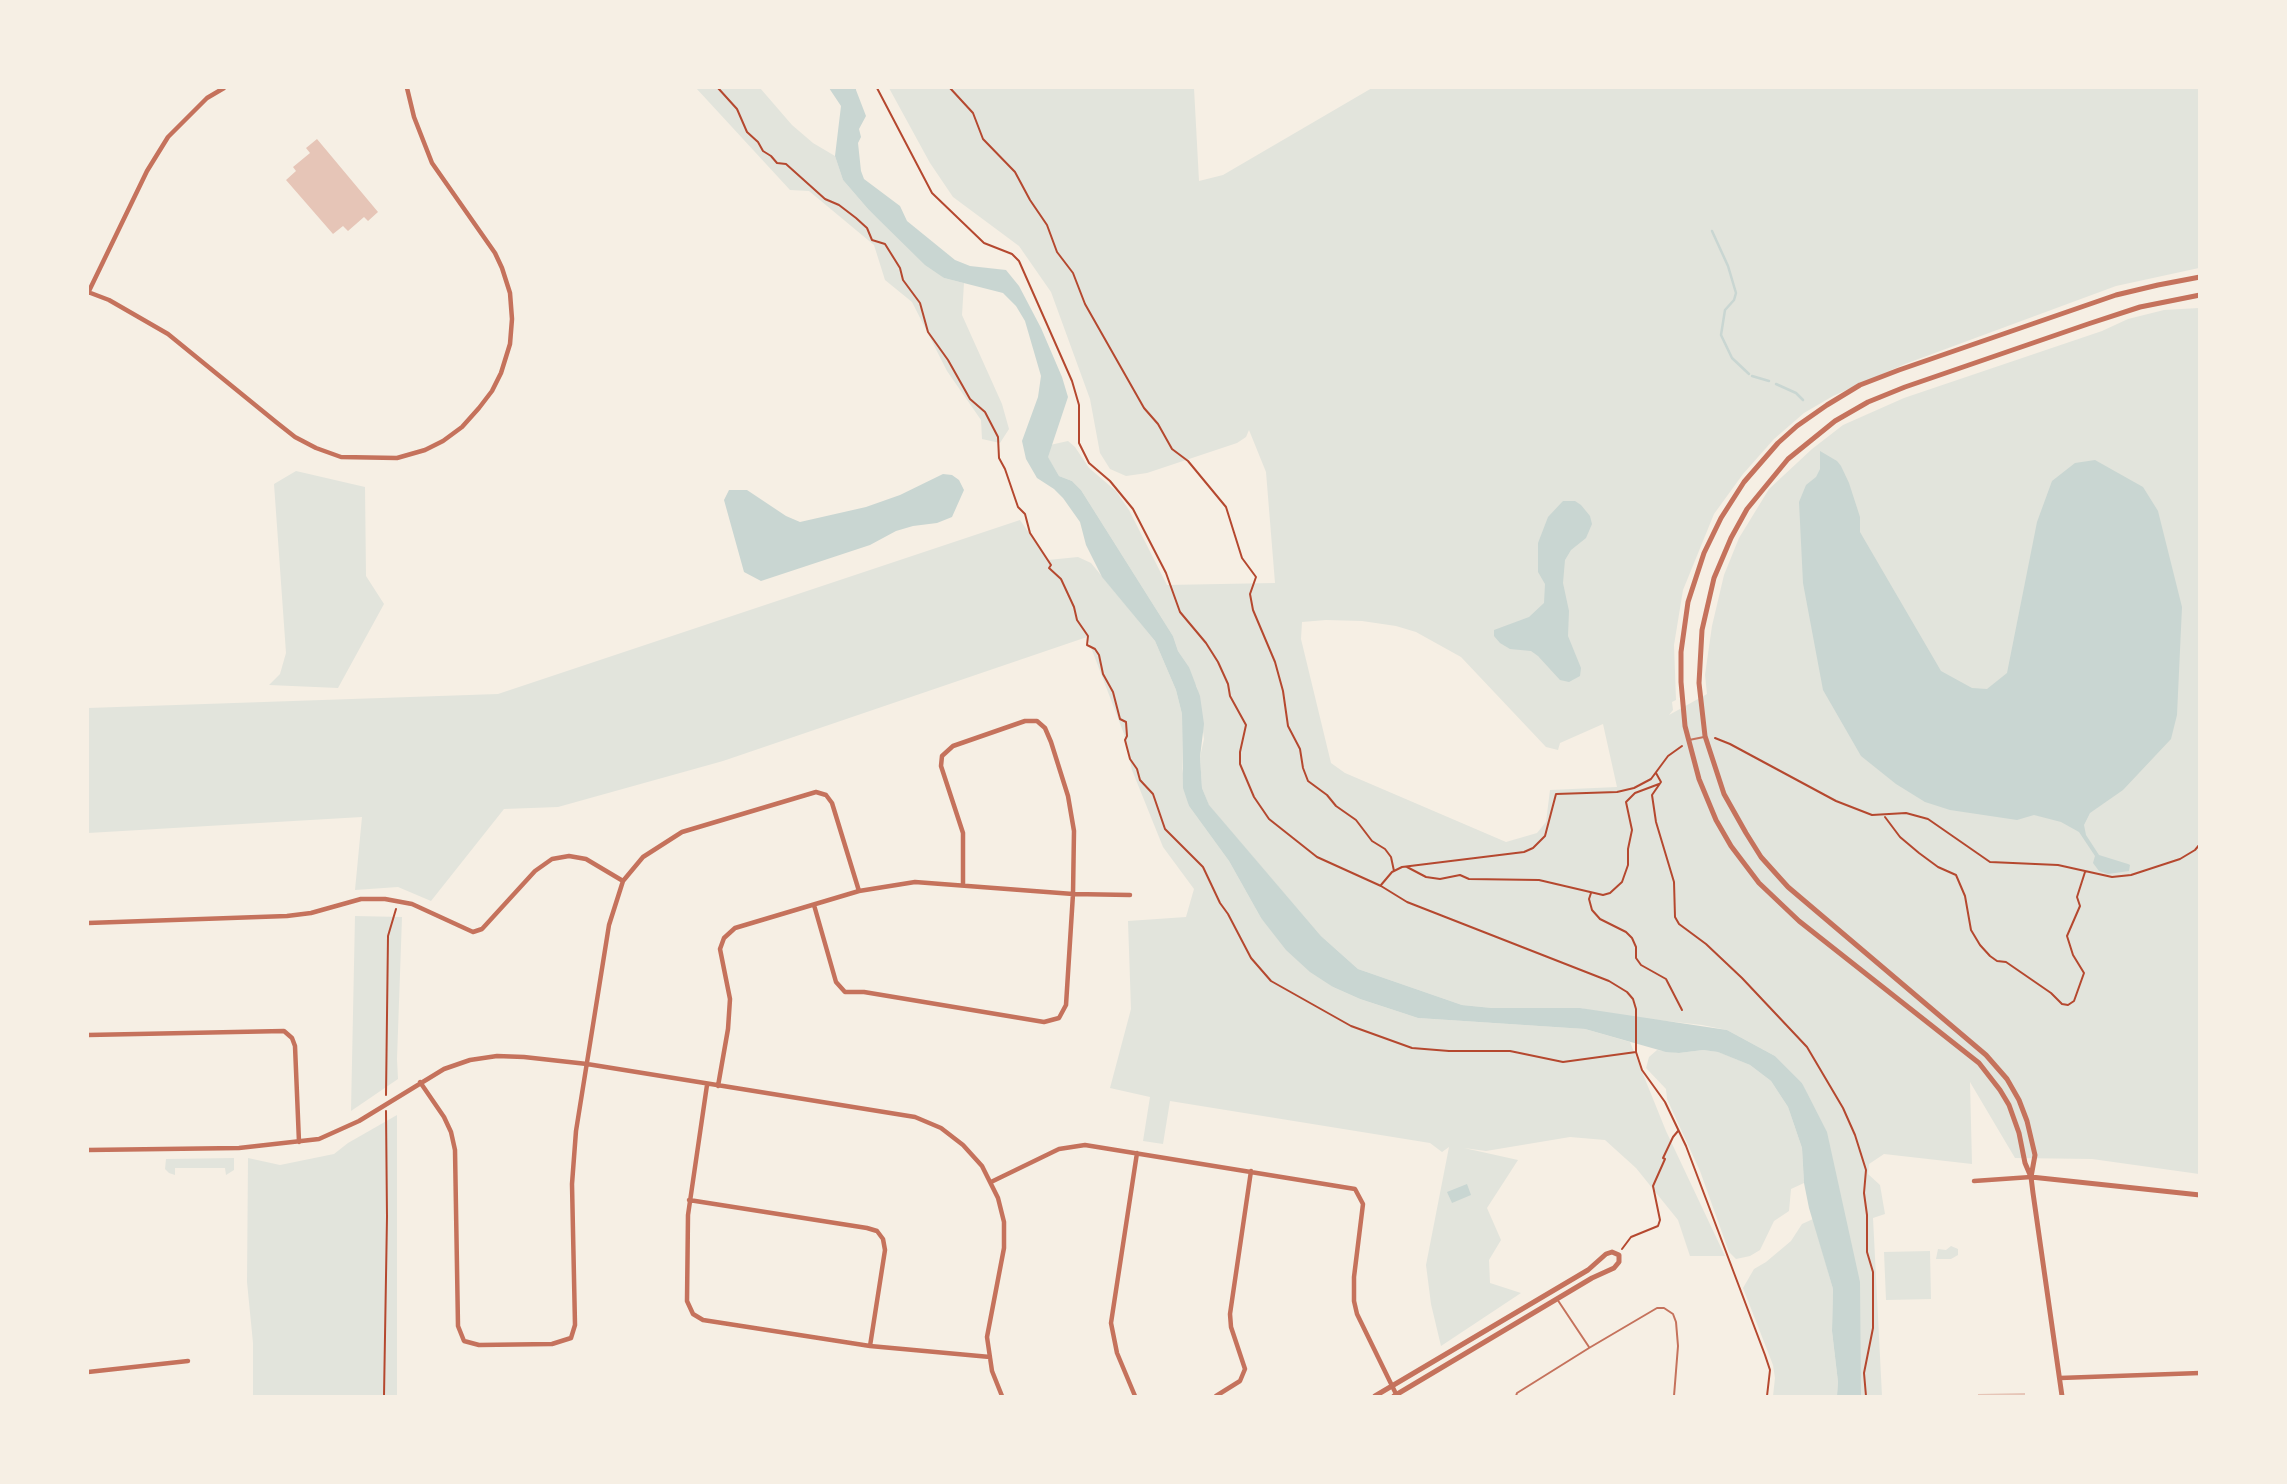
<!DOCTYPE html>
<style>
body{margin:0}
#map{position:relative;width:2287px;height:1484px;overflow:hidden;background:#f6efe4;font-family:Ubuntu,sans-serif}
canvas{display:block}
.frame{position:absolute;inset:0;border:89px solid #f6efe4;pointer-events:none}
</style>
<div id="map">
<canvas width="2287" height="1484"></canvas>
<div class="frame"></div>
</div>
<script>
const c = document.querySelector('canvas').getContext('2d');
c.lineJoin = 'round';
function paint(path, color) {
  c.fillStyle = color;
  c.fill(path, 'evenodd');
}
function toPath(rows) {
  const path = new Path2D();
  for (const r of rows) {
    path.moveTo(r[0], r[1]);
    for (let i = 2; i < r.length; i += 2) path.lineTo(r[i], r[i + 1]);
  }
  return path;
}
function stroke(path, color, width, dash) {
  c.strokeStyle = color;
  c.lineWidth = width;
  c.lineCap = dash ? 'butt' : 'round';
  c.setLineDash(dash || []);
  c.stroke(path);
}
paint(toPath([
 [696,88,760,88,792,125,813,143,835,156,843,180,868,209,944,278,964,283,962,315,1002,404,1009,429,1000,443,982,439,981,420,947,371,912,302,885,280,874,245,809,191,790,190],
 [889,88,1194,88,1199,181,1223,175,1372,88,2199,88,2199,268,2116,286,1905,364,1833,396,1804,413,1774,439,1743,474,1714,514,1683,590,1674,645,1676,700,1672,702,1673,710,1669,715,1707,694,1705,675,1712,626,1724,575,1739,538,1769,489,1812,449,1843,425,1904,398,2102,331,2128,319,2164,310,2199,308,2199,1174,2092,1159,2015,1158,1970,1082,1972,1164,1884,1154,1869,1164,1868,1174,1880,1185,1885,1214,1873,1218,1882,1396,1861,1396,1812,1107,1802,1083,1775,1056,1727,1030,1702,1025,1612,1015,1580,1008,1492,1008,1462,1005,1358,969,1321,936,1209,806,1202,788,1200,757,1204,739,1197,687,1191,679,1189,667,1178,651,1173,636,1081,490,1072,481,1059,476,1047,456,1050,445,1068,441,1075,447,1089,468,1116,491,1129,510,1167,585,1275,583,1266,472,1249,430,1246,437,1237,443,1147,473,1126,476,1110,469,1100,453,1090,399,1051,292,1019,246,953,197,930,163],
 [1326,620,1362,621,1396,626,1416,632,1461,657,1546,747,1558,750,1560,743,1603,724,1617,787,1550,790,1546,822,1537,833,1506,842,1345,773,1331,763,1301,639,1302,622],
 [296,471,365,487,366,576,384,604,338,688,269,685,280,674,286,653,274,484],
 [1020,520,1048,560,1078,557,1091,563,1155,641,1176,690,1182,714,1182,768,1189,806,1229,861,1261,918,1333,987,1360,999,1418,1018,1585,1029,1630,1042,1666,1131,1725,1256,1690,1256,1678,1220,1636,1168,1605,1140,1570,1137,1486,1151,1464,1148,1518,1160,1487,1208,1501,1240,1489,1260,1490,1283,1521,1293,1441,1346,1431,1304,1426,1265,1449,1147,1442,1152,1430,1143,1170,1101,1163,1144,1143,1141,1150,1097,1110,1088,1131,1009,1128,921,1186,917,1194,889,1163,847,1132,770,1124,734,1087,637,723,761,558,807,504,809,431,901,398,887,355,890,362,817,88,833,88,708,498,694],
 [355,916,402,917,397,1059,398,1079,351,1111],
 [1657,1050,1679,1053,1703,1050,1719,1052,1750,1065,1771,1081,1788,1107,1802,1148,1804,1183,1791,1189,1789,1211,1774,1221,1760,1250,1750,1256,1736,1259,1729,1252,1700,1171,1667,1099,1666,1089,1646,1068,1649,1057],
 [397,1115,397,1396,253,1396,253,1343,247,1282,248,1158,280,1165,334,1154,348,1143],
 [234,1158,234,1170,226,1175,225,1168,175,1168,175,1175,169,1173,165,1169,166,1159],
 [1813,1219,1833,1289,1832,1331,1838,1382,1837,1396,1773,1396,1775,1378,1773,1365,1743,1288,1754,1269,1766,1262,1791,1241,1802,1224],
 [1951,1246,1958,1249,1958,1255,1951,1259,1936,1259,1938,1249,1946,1250],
 [1930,1251,1931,1299,1886,1300,1884,1252]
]), '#e2e4dc');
paint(toPath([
 [829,88,856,88,856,90,866,116,859,129,861,137,858,143,861,171,864,179,900,206,907,221,955,260,970,266,1006,270,1019,286,1041,328,1062,377,1068,397,1048,457,1059,476,1072,481,1081,490,1173,636,1178,651,1189,667,1200,696,1204,724,1200,757,1202,788,1209,805,1321,936,1358,969,1462,1005,1492,1008,1580,1008,1727,1030,1775,1056,1802,1083,1827,1132,1860,1282,1861,1396,1837,1396,1838,1382,1832,1331,1833,1289,1809,1208,1804,1183,1802,1148,1788,1107,1771,1081,1750,1065,1718,1052,1703,1050,1679,1053,1666,1052,1585,1029,1418,1018,1360,999,1333,987,1310,972,1286,950,1261,918,1229,861,1189,806,1183,788,1182,714,1176,690,1155,641,1102,577,1086,545,1080,522,1063,498,1054,489,1037,478,1026,459,1022,441,1038,397,1041,376,1025,321,1016,306,1003,293,944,278,925,265,868,209,843,180,835,156,841,106],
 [1820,451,1837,461,1841,466,1849,483,1860,517,1860,532,1941,671,1972,688,1987,689,2007,673,2037,522,2052,481,2075,463,2095,460,2143,487,2158,511,2182,607,2177,715,2171,739,2123,790,2090,813,2084,825,2086,835,2099,855,2128,864,2130,865,2129,871,2108,874,2099,871,2093,863,2095,856,2079,832,2061,822,2034,815,2017,820,1950,810,1925,802,1896,784,1861,756,1823,690,1803,583,1799,502,1806,485,1816,477,1820,469],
 [943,474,952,475,959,480,964,490,952,517,937,523,913,526,896,531,870,545,761,581,744,572,724,500,729,490,747,490,786,516,800,522,866,507,900,495],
 [1563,501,1575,501,1581,505,1590,516,1592,524,1586,538,1571,550,1565,560,1563,583,1569,611,1568,636,1581,668,1580,676,1569,682,1560,680,1538,656,1531,651,1510,649,1500,643,1494,636,1494,630,1529,617,1544,603,1545,584,1538,572,1538,543,1548,517],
 [1467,1184,1471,1195,1452,1203,1447,1192]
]), '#c9d6d2');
stroke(toPath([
 [1712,231,1728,266,1736,293,1734,300,1725,310,1721,335,1732,358,1749,374],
 [1752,376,1769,381],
 [1776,384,1796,393,1803,400]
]), '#c9d6d2', 2.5);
paint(toPath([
 [317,139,378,212,368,221,364,217,348,231,343,226,333,234,286,180,296,171,293,167,310,153,306,148],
 [2025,1393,2025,1396,1978,1396,1978,1394]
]), '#e6c5b7');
stroke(toPath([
 [718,88,737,109,747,132,758,142,763,151,771,156,777,163,786,164,825,199,839,205,856,218,867,228,872,240,885,244,900,268,903,280,920,303,928,332,948,360,970,399,985,412,998,437,999,458,1005,469,1018,507,1025,514,1030,533,1051,565,1049,568,1061,579,1074,607,1077,620,1088,636,1087,645,1095,649,1099,655,1103,674,1113,692,1120,719,1126,722,1127,736,1125,740,1130,759,1137,769,1140,780,1153,794,1165,829,1203,867,1220,903,1228,914,1251,958,1271,981,1351,1026,1412,1048,1449,1051,1510,1051,1563,1062,1636,1052],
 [877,88,932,193,984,243,1012,254,1019,261,1072,381,1079,405,1079,443,1089,463,1110,481,1133,509,1166,573,1180,612,1206,643,1218,662,1228,684,1230,696,1246,725,1240,752,1240,764,1254,797,1269,819,1317,857,1381,886,1407,902,1609,981,1627,992,1633,999,1636,1009,1636,1052,1642,1070,1665,1102,1686,1146,1765,1355,1770,1370,1767,1396],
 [950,88,973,113,983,139,1015,172,1030,200,1047,225,1057,252,1073,273,1085,304,1144,408,1158,424,1172,449,1188,461,1226,507,1242,558,1256,577,1250,594,1253,610,1275,662,1283,691,1288,726,1300,749,1303,768,1308,781,1327,795,1336,806,1356,820,1372,841,1385,849,1391,857,1394,871],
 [1715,738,1730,744,1836,801,1872,815,1906,813,1928,819,1990,862,2058,865,2112,877,2131,875,2180,859,2195,850,2200,844],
 [1656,773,1661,782,1652,795,1656,822,1674,882,1675,917,1679,924,1706,944,1742,978,1807,1047,1843,1108,1855,1135,1866,1170,1864,1193,1867,1215,1867,1252,1873,1272,1873,1328,1864,1373,1866,1396],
 [1885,817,1900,837,1919,853,1938,867,1956,875,1965,896,1971,930,1980,945,1990,956,1997,961,2006,962,2051,993,2062,1004,2068,1005,2074,1001,2084,973,2073,955,2067,936,2080,906,2077,897,2085,872],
 [1407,867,1426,877,1440,879,1460,875,1469,879,1539,880,1603,895,1610,893,1622,882,1628,865,1628,849,1632,830,1626,802,1635,793,1659,784],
 [1381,885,1392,872,1402,867,1524,852,1533,848,1545,836,1556,794,1617,792,1634,788,1651,779,1668,756,1682,746],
 [1591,893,1589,899,1592,910,1600,919,1626,932,1632,938,1636,947,1636,958,1641,965,1666,979,1682,1010],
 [386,1095,388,936,396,909],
 [1622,1249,1631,1237,1658,1226,1660,1220,1653,1186,1665,1159,1663,1158,1673,1137,1678,1131],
 [384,1396,387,1217,386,1111]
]), '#b5482f', 2);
stroke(toPath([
 [1689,740,1704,737],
 [1557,1299,1589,1347],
 [1516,1396,1517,1393,1589,1348,1657,1308,1664,1308,1673,1314,1676,1322,1678,1346,1674,1396]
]), '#c5725c', 2);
stroke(toPath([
 [88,292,109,300,168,334,276,422,295,437,316,448,341,457,397,458,425,450,443,441,462,427,479,408,492,391,501,373,510,344,512,319,510,293,502,268,495,253,432,163,414,117,407,88],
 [88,293,147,171,168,137,207,98,224,88],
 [814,905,836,982,845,992,864,992,1044,1022,1059,1018,1066,1005,1073,894,1074,831,1068,796,1051,742,1045,728,1037,721,1025,721,953,746,942,756,941,766,963,833,963,884],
 [88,923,287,916,311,913,361,899,385,899,412,904,473,932,482,929,535,871,552,859,569,856,586,859,623,881],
 [88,1035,284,1031,292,1038,295,1046,299,1142],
 [420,1082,444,1117,451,1132,455,1150,458,1326,464,1341,479,1345,552,1344,571,1338,575,1325,572,1184,576,1131,609,925,623,881,643,857,682,832,816,792,826,795,832,803,859,891],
 [707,1085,688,1215,687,1301,693,1314,703,1320,870,1346,990,1357],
 [718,1086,728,1029,730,999,720,949,724,938,735,928,859,891,915,882,1073,894,1130,895],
 [88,1150,239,1148,319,1139,359,1121,444,1069,470,1060,497,1056,524,1057,587,1064,915,1117,941,1128,963,1145,982,1166,998,1198,1004,1222,1004,1248,987,1337,992,1371,1002,1396],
 [1974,1181,2031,1177],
 [991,1182,1059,1149,1085,1145,1355,1189,1363,1204,1354,1277,1354,1301,1357,1314,1397,1396],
 [689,1200,867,1228,877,1231,883,1239,885,1250,870,1346],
 [88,1372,188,1361],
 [2060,1378,2200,1373],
 [1135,1396,1117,1353,1111,1323,1137,1153],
 [1216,1396,1240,1381,1245,1369,1231,1327,1230,1314,1251,1171]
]), '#c5725c', 4.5);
stroke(toPath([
 [2031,1177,2025,1163,2019,1133,2009,1105,2000,1090,1979,1063,1799,921,1759,883,1731,846,1716,820,1699,779,1685,726,1681,682,1681,652,1688,602,1704,553,1721,518,1744,482,1778,443,1797,426,1827,405,1860,385,1899,370,2116,295,2158,285,2200,277],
 [2031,1177,2200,1195],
 [1375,1396,1588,1270,1606,1254,1612,1252,1619,1255,1619,1262,1614,1268,1592,1278,1394,1396],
 [2062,1396,2033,1193,2031,1177,2035,1155,2027,1121,2019,1100,2007,1079,1986,1055,1788,887,1761,857,1746,833,1724,794,1705,736,1699,683,1702,630,1714,578,1731,538,1747,509,1788,459,1835,421,1868,402,1905,387,2088,324,2140,307,2200,295]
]), '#c5725c', 5);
</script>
